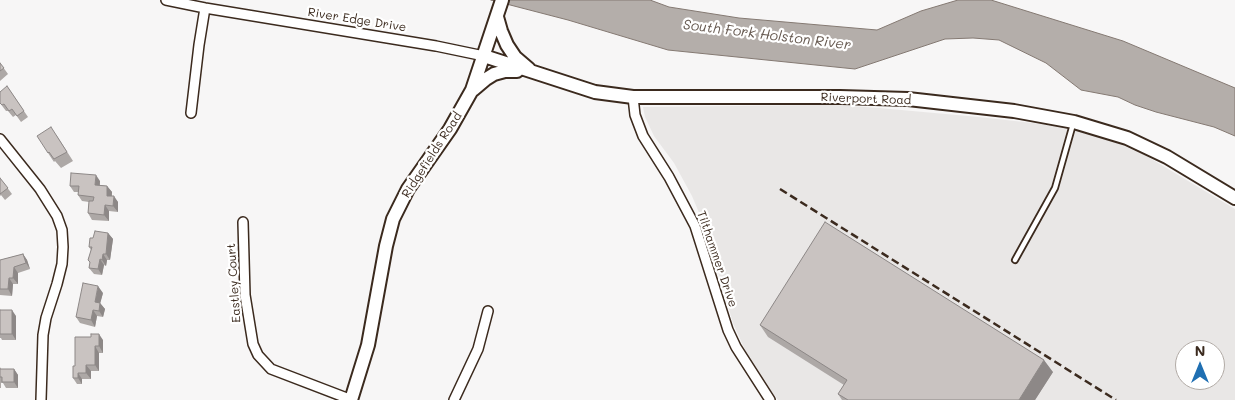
<!DOCTYPE html>
<style>
body{margin:0}
#map{position:relative;width:1235px;height:400px;overflow:hidden;background:#f7f6f6;font-family:Mali,sans-serif}
canvas{display:block}
.north{position:absolute;left:1175px;top:340px;width:50px;height:50px;box-sizing:border-box;background:#fff;border:1px solid #b1aaa5;border-radius:50%;rotate:0deg;font-size:14px;font-weight:700;line-height:20px;text-align:center;color:#3b2a1e}
.north::after{content:'';display:block;margin:auto;width:18px;height:22px;background:#1f6fb2;clip-path:polygon(50% 0,100% 100%,50% 72%,0 100%)}
</style>
<div id="map">
<canvas width="1235" height="400"></canvas>
<div class="north">N</div>
</div>
<script>
const c = document.querySelector('canvas').getContext('2d');
c.lineJoin = 'round';
function paint(path, color) {
  c.fillStyle = color;
  c.fill(path, 'evenodd');
}
function toPath(rows) {
  const path = new Path2D();
  for (const r of rows) {
    path.moveTo(r[0], r[1]);
    for (let i = 2; i < r.length; i += 2) path.lineTo(r[i], r[i + 1]);
  }
  return path;
}
function stroke(path, color, width, dash) {
  c.strokeStyle = color;
  c.lineWidth = width;
  c.lineCap = dash ? 'butt' : 'round';
  c.setLineDash(dash || []);
  c.stroke(path);
}
function write(font, color, halo, rows, align = 'center') {
  c.font = font + ' Mali,sans-serif';
  c.lineWidth = 4.5;
  c.setLineDash([]);
  c.textBaseline = 'middle';
  c.strokeStyle = halo;
  c.fillStyle = color;
  for (const [text, x, y, turn = 0] of rows) {
    c.save();
    c.translate(x, y);
    c.rotate((+turn || 0) * Math.PI / 180);
    c.textAlign = isNaN(turn) ? turn : align;
    if (halo) c.strokeText(text, 0, 0);
    c.fillText(text, 0, 0);
    c.restore();
  }
}
paint(toPath([
 [834,105,879,108,979,117,1060,126,1095,134,1143,154,1235,209,1235,400,778,400,762,379,746,352,733,323,705,227,692,196,674,163,654,136,645,117,643,107],
 [1185,350,1215,350,1215,380,1185,380]
]), '#e9e7e6');
const water = toPath([
 [491,0,650,0,669,7,739,18,877,30,921,11,958,0,991,0,1123,41,1235,88,1235,136,1214,127,1156,112,1135,105,1118,97,1081,90,1046,63,999,40,973,38,945,39,855,69,668,50,568,20,491,0]
]);
paint(water, '#b4aeaa');
stroke(water, '#847972', 1);
const lane = toPath([
 [1015,260,1055,188,1073,124]
]);
const street = toPath([
 [166,0,205,8,436,46,484,56],
 [633,97,635,115,643,136,669,177,695,226,728,330,736,347,770,400],
 [191,113,199,45,205,8],
 [0,139,40,189,57,216,62,230,63,247,62,264,57,284,46,318,43,335,41,400],
 [243,222,245,295,253,344,258,355,271,369,352,400],
 [454,400,478,349,488,311]
]);
const secondary = toPath([
 [497,17,501,31,507,45,515,57,529,69],
 [484,56,595,92,633,97,840,97,908,99,1014,111,1074,122,1127,138,1167,157,1235,198],
 [473,90,486,79,494,74,505,71,517,71],
 [351,400,368,345,386,246,393,219,408,189,450,129,472,90,502,0]
]);
stroke(lane, '#3b2a1e', 8);
stroke(street, '#3b2a1e', 12);
stroke(secondary, '#3b2a1e', 16);
stroke(lane, '#fff', 4.5);
stroke(street, '#fff', 9);
stroke(secondary, '#fff', 12);
stroke(toPath([
 [780,189,1116,400]
]), '#3b2a1e', 2.5, [8, 4]);
paint(toPath([
 [0,63,8,74,0,81],
 [7,86,28,117,21,122,16,115,13,117,8,111,6,111,0,103],
 [57,136,73,161,61,168,55,161,54,162,48,153],
 [0,178,12,194,5,200,1,195,0,196],
 [100,181,100,185,107,186,112,192,112,196,118,202,118,212,109,211,109,221,92,220,88,213,89,202,82,201,78,195,78,192,74,192,70,186],
 [108,233,113,239,110,260,107,260,106,266,104,265,102,275,94,274,89,268,90,263,88,260,91,250,89,247,93,238],
 [23,254,27,260,30,269,18,273,18,284,13,284,12,296,0,295,0,260],
 [103,293,100,303,105,309,103,317,97,316,95,327,80,323,76,317],
 [0,310,16,316,16,340,2,340,1,338,0,338],
 [760,325,1053,372,1035,400,842,400,838,394,844,385,768,337],
 [75,337,103,340,103,353,99,353,99,371,91,371,91,379,82,379,82,384,77,384,73,378,75,366],
 [0,367,1,369,14,369,18,375,18,388,6,388,3,383,1,383,1,388,0,388]
]), '#ada8a6');
paint(toPath([
 [96,175,100,181,99,191,95,185],
 [107,186,112,192,111,202,107,196],
 [114,196,118,202,118,212,113,206],
 [105,205,109,211,109,221,104,215],
 [108,233,113,239,110,260,106,254],
 [23,254,27,260,30,269,26,263],
 [103,254,107,260,106,266,102,260],
 [100,259,104,265,102,275,98,269],
 [14,267,18,273,18,284,13,278],
 [9,278,13,284,12,296,8,289],
 [98,286,103,293,99,308,95,302],
 [100,303,105,309,103,317,99,311],
 [12,310,16,316,16,340,12,334],
 [93,310,97,316,95,327,91,320],
 [99,334,103,340,103,353,99,346],
 [95,346,99,353,99,371,95,365],
 [1044,360,1053,372,1035,400,1019,400],
 [86,365,91,371,91,379,86,373],
 [14,369,18,375,18,388,14,382],
 [78,373,82,379,82,384,78,378]
]), '#8d8887');
const building = toPath([
 [0,63,4,68,0,71,0,63],
 [7,86,24,111,17,116,12,109,9,111,4,104,2,105,0,103,0,92,7,86],
 [51,127,67,152,54,159,49,152,48,153,37,136,51,127],
 [71,173,96,175,95,185,107,186,107,196,114,196,113,206,105,205,104,215,88,213,89,201,93,201,94,197,78,195,79,186,70,186,71,173],
 [0,178,8,188,0,194,0,178],
 [825,222,1044,360,1019,400,848,400,838,394,847,380,760,325,825,222],
 [95,231,108,233,106,254,103,254,102,260,100,259,98,269,89,268,90,262,88,260,92,247,89,247,90,238,93,238,95,231],
 [23,254,26,263,14,267,13,278,9,278,8,289,0,289,0,260,23,254],
 [83,283,98,286,95,302,100,303,99,311,93,310,91,320,76,317,83,283],
 [0,310,12,310,12,334,0,334,0,310],
 [91,334,99,334,99,346,95,346,95,365,86,365,86,373,78,373,78,378,73,378,73,366,75,366,75,337,91,337,91,334],
 [0,369,14,369,14,382,2,382,2,377,0,377,0,369]
]);
paint(building, '#c9c3c1');
stroke(building, '#8d8887', 1);
write('12px', '#3b2a1e', '#fff', [
 ["River Edge Drive",357,20,9],
 ["Riverport Road",866,99,2],
 ["Ridgefields Road",432,155,-57],
 ["Tilthammer Drive",717,259,71],
 ["Eastley Court",234,283,-94]
]);
write('italic 14px', '#65584f', '#fff', [
 ["South Fork Holston River",767,35,7]
]);
</script>
